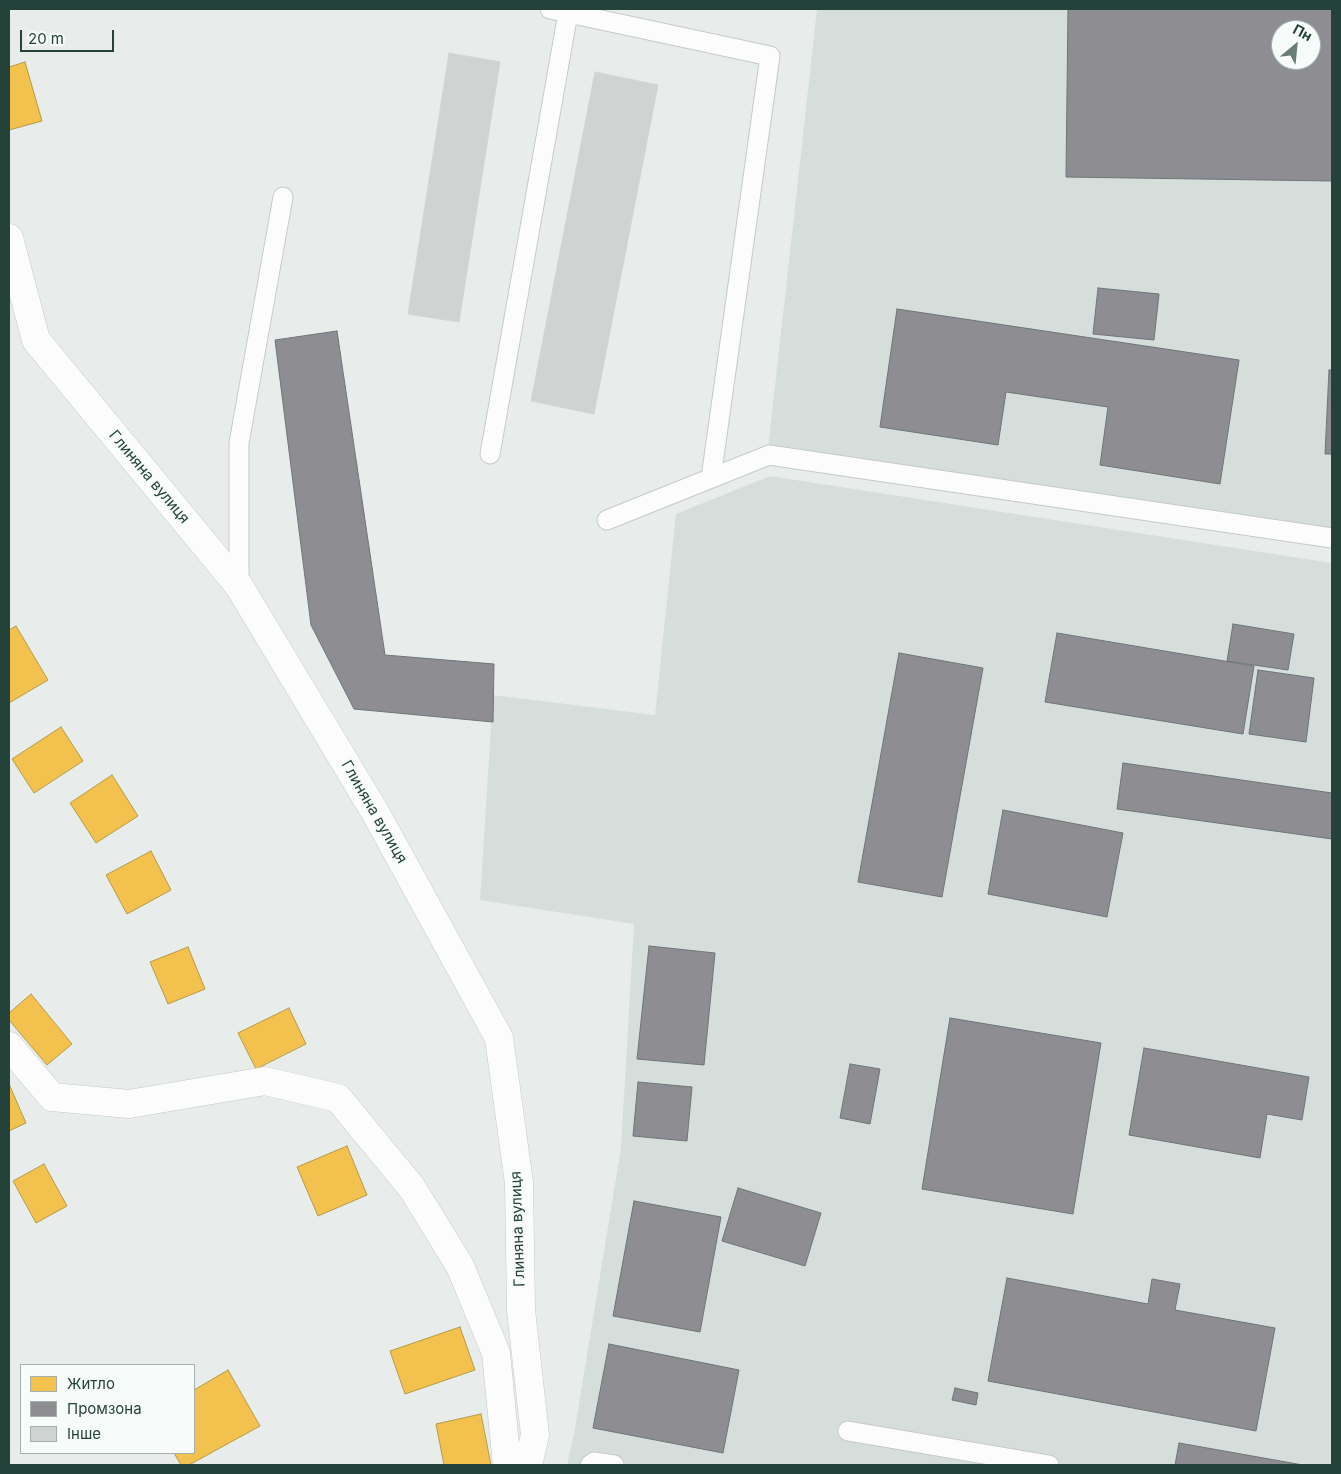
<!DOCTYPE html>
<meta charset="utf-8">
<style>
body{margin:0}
#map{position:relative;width:1341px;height:1474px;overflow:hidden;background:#e8edeb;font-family:Inter,sans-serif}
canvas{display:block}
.frame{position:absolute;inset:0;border:10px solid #24423a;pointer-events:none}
.legend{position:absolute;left:20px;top:1364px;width:175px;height:90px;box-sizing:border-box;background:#f7fbf9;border:1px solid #a3b1ad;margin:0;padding:6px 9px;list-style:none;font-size:15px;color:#24423a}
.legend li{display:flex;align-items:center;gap:10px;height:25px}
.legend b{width:25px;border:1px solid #a3b1ad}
.north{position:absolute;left:1271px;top:20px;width:50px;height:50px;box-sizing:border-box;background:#f7fbf9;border:1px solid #a3b1ad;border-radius:50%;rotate:28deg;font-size:14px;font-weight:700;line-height:20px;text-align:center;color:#24423a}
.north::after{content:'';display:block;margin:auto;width:18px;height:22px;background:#697e78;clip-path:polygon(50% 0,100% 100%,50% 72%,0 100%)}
.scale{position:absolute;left:20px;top:30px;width:94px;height:22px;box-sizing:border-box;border:2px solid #24423a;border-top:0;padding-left:6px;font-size:15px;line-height:18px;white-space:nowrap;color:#24423a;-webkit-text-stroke:4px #f7fbf9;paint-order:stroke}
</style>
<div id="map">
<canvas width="1341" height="1474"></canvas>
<div class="frame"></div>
<ul class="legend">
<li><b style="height:14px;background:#f2c14e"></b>Житло</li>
<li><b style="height:14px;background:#8d8d92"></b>Промзона</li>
<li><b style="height:14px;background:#cfd4d2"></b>Інше</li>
</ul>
<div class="north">Пн</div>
<div class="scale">20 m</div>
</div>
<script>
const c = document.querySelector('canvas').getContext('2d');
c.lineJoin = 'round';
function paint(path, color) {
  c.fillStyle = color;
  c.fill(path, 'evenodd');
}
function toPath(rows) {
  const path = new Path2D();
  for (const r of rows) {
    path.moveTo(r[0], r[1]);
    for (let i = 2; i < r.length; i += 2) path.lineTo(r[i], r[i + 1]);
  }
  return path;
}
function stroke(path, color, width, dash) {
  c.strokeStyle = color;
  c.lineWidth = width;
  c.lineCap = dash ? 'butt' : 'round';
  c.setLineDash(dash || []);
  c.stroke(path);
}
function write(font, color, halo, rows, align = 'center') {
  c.font = font + ' Inter,sans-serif';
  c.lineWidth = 5;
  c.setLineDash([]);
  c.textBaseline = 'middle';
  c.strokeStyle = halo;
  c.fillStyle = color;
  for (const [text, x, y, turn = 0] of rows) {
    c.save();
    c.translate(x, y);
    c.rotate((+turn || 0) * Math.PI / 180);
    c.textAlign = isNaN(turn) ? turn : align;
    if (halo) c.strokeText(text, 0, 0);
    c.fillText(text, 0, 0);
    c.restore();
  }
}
paint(toPath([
 [817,9,1332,9,1332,534,768,449],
 [1281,30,1311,30,1311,60,1281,60],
 [770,476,1332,563,1332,1465,567,1465,574,1434,621,1148,634,924,480,900,493,695,655,715,676,514]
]), '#d6dedb');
const homes = toPath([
 [25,62,42,121,9,130,9,67,25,62],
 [16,626,48,680,9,703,9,630,16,626],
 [61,727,83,761,34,793,12,759,61,727],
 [112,775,138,816,96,843,70,803,112,775],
 [151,851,171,890,127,914,106,875,151,851],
 [188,947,205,989,168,1004,150,962,188,947],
 [31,994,72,1044,47,1065,9,1020,9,1013,31,994],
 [289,1008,306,1044,256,1069,238,1033,289,1008],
 [9,1084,26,1123,9,1131,9,1084],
 [347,1146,367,1195,318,1216,297,1167,347,1146],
 [44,1164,67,1206,36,1223,13,1181,44,1164],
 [460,1327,475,1370,405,1394,390,1351,460,1327],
 [228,1370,260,1426,189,1465,181,1465,174,1453,194,1453,194,1390,228,1370],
 [481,1414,491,1465,444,1465,436,1424,481,1414]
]);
paint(homes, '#f2c14e');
stroke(homes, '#b49b48', 1);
const industry = toPath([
 [1068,9,1332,9,1332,181,1066,177,1068,9],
 [1281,30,1311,30,1311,60,1281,60,1281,30],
 [1098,288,1159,294,1154,340,1093,334,1098,288],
 [897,309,1239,360,1220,484,1100,465,1108,407,1006,392,998,445,880,427,897,309],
 [337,331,385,655,494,664,493,722,354,709,311,625,275,340,337,331],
 [1329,370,1332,370,1332,454,1325,454,1329,370],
 [1233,624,1294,634,1288,670,1227,661,1233,624],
 [1057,633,1254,666,1243,734,1045,702,1057,633],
 [899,653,983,668,942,897,858,882,899,653],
 [1258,670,1314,678,1306,742,1249,734,1258,670],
 [1123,763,1332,793,1332,839,1117,809,1123,763],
 [1003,810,1123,833,1107,917,988,894,1003,810],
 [649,946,715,953,704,1065,637,1059,649,946],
 [950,1018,1101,1043,1073,1214,922,1189,950,1018],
 [1144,1048,1309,1077,1302,1120,1267,1114,1260,1158,1129,1135,1144,1048],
 [850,1064,880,1069,870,1124,840,1118,850,1064],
 [638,1082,692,1087,687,1141,633,1136,638,1082],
 [738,1188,821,1213,805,1266,722,1241,738,1188],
 [634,1201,721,1217,700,1332,613,1316,634,1201],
 [1007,1278,1148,1304,1152,1279,1180,1284,1175,1310,1275,1328,1256,1431,988,1381,1007,1278],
 [609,1344,739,1370,723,1453,593,1428,609,1344],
 [955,1388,978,1393,976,1405,952,1400,955,1388],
 [1179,1443,1303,1465,1175,1465,1179,1443]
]);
paint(industry, '#8d8d92');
stroke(industry, '#6e7678', 1);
const building = toPath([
 [449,53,500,62,459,322,408,314,449,53],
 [595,72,658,85,594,414,531,401,595,72]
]);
paint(building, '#cfd4d2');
stroke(building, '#d1d6d4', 1);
const lane = toPath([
 [550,9,770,56,711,478],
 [490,454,568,13],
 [607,520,769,455,1332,538],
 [239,586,239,443,283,197],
 [848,1431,1049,1465],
 [590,1465,594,1462,614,1465]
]);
const street = toPath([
 [9,238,36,340,239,586,375,812,499,1038,519,1183,521,1310,535,1435,528,1465],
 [9,1046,52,1097,129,1104,265,1081,338,1098,412,1188,460,1266,496,1353,507,1465]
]);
stroke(lane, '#c5cac8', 21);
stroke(street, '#c5cac8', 29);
stroke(lane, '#fcfcfc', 19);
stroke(street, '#fcfcfc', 28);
write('15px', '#24423a', '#f7fbf9', [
 ["Глиняна вулиця",149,477,50],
 ["Глиняна вулиця",374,812,60],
 ["Глиняна вулиця",518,1229,-92]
]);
</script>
